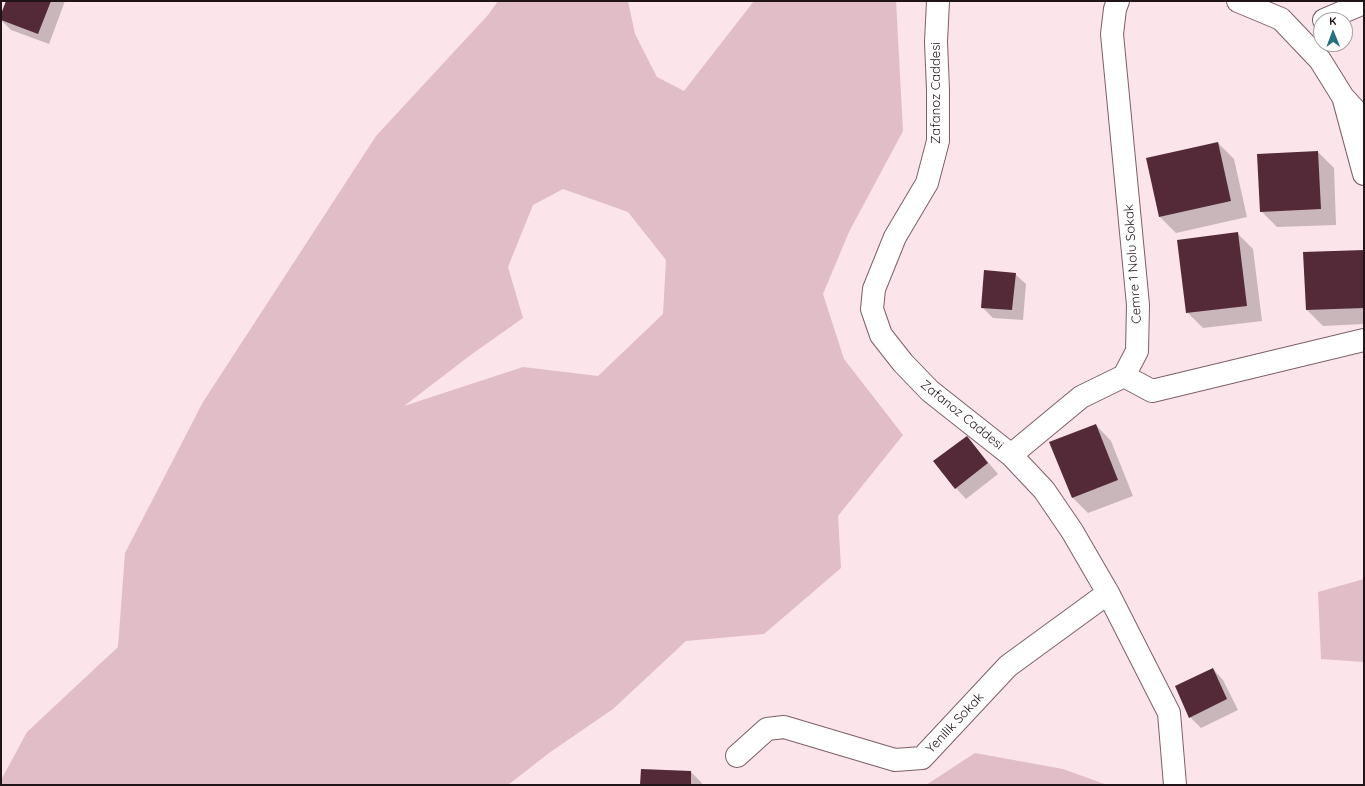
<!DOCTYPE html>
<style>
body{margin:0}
#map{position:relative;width:1365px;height:786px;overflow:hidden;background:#fbe4ea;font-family:Quicksand,sans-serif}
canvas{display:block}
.frame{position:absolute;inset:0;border:2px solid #201418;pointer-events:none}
.north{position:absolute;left:1313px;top:12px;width:40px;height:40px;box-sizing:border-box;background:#fff;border:1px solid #a6a1a3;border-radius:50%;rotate:359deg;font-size:11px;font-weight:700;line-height:16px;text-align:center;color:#201418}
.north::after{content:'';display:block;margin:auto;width:14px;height:18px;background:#28707b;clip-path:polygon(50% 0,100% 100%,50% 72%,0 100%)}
</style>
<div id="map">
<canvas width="1365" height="786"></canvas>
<div class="frame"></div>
<div class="north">K</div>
</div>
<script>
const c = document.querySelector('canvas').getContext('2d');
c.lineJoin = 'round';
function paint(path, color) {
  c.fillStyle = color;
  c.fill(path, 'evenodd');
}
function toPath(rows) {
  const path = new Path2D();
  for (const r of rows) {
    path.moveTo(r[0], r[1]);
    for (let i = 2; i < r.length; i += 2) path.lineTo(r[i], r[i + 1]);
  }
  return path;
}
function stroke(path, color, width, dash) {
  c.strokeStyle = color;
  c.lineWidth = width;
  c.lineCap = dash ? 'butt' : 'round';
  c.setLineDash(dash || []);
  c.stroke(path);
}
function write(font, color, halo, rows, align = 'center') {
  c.font = font + ' Quicksand,sans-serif';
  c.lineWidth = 4;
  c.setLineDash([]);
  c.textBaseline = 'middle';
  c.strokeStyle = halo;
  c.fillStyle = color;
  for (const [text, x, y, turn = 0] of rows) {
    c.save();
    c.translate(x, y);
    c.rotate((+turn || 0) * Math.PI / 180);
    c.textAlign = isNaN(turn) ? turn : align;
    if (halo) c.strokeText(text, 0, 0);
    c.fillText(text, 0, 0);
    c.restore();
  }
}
paint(toPath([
 [498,1,628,1,635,34,657,77,684,91,754,1,896,1,903,131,849,232,823,294,844,359,903,435,838,516,841,568,764,634,686,641,613,709,549,753,508,785,1,785,1,780,27,732,118,647,125,553,203,402,376,136,488,15],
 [563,189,628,212,666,260,663,314,598,376,523,367,404,406,472,354,523,318,508,267,533,205],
 [1364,579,1364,662,1321,659,1318,592],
 [975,753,1063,769,1107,785,926,785]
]), '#e1bdc7');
paint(toPath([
 [7,1,65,1,49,44,11,30,1,20],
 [1218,143,1234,159,1247,217,1176,233,1160,217],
 [1318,152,1334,168,1336,225,1277,227,1261,211],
 [1237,233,1253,249,1262,321,1203,328,1187,312],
 [1364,251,1364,324,1323,326,1307,310],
 [1015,274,1026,284,1023,320,993,318,982,307],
 [1096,425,1111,441,1133,496,1088,513,1072,497],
 [967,437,998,474,966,499,956,488],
 [1213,669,1223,680,1238,710,1201,728,1190,717],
 [691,772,702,783,701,785,641,785]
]), '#0003');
paint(toPath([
 [6,1,51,1,38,34,1,20,1,14],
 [1218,142,1231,201,1159,217,1146,158],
 [1318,151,1321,209,1260,212,1257,154],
 [1238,232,1247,306,1186,313,1177,240],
 [1364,250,1364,308,1306,310,1303,252],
 [984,270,1016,273,1012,310,981,308],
 [1096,424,1118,480,1072,498,1049,442],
 [967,436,988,463,955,489,933,461],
 [1213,668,1227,699,1189,718,1175,686],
 [641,769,691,771,691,785,640,785]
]), '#542a38');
const minor = toPath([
 [938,1,936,42,938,90,938,141,927,183,895,237,874,289,872,309,881,335,903,363,930,391,1011,455,1044,490,1072,531,1108,593,1169,713,1175,785],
 [1238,1,1281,19,1320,60,1343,97,1364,120],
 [1324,20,1364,3],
 [1344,100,1364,174],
 [1124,376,1152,391,1364,340],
 [1011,455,1081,397,1124,376,1137,351,1138,305,1112,34,1115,9,1118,1],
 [737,756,767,729,784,727,895,760,922,758,1008,666,1108,593]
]);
stroke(minor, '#7e5f68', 24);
stroke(minor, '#fff', 22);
write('13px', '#201418', '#fff', [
 ["Zafanoz Caddesi",936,93,-90],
 ["Cemre 1 Nolu Sokak",1133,264,-94],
 ["Zafanoz Caddesi",962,415,39],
 ["Yenilik Sokak",955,723,-47]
]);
</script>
